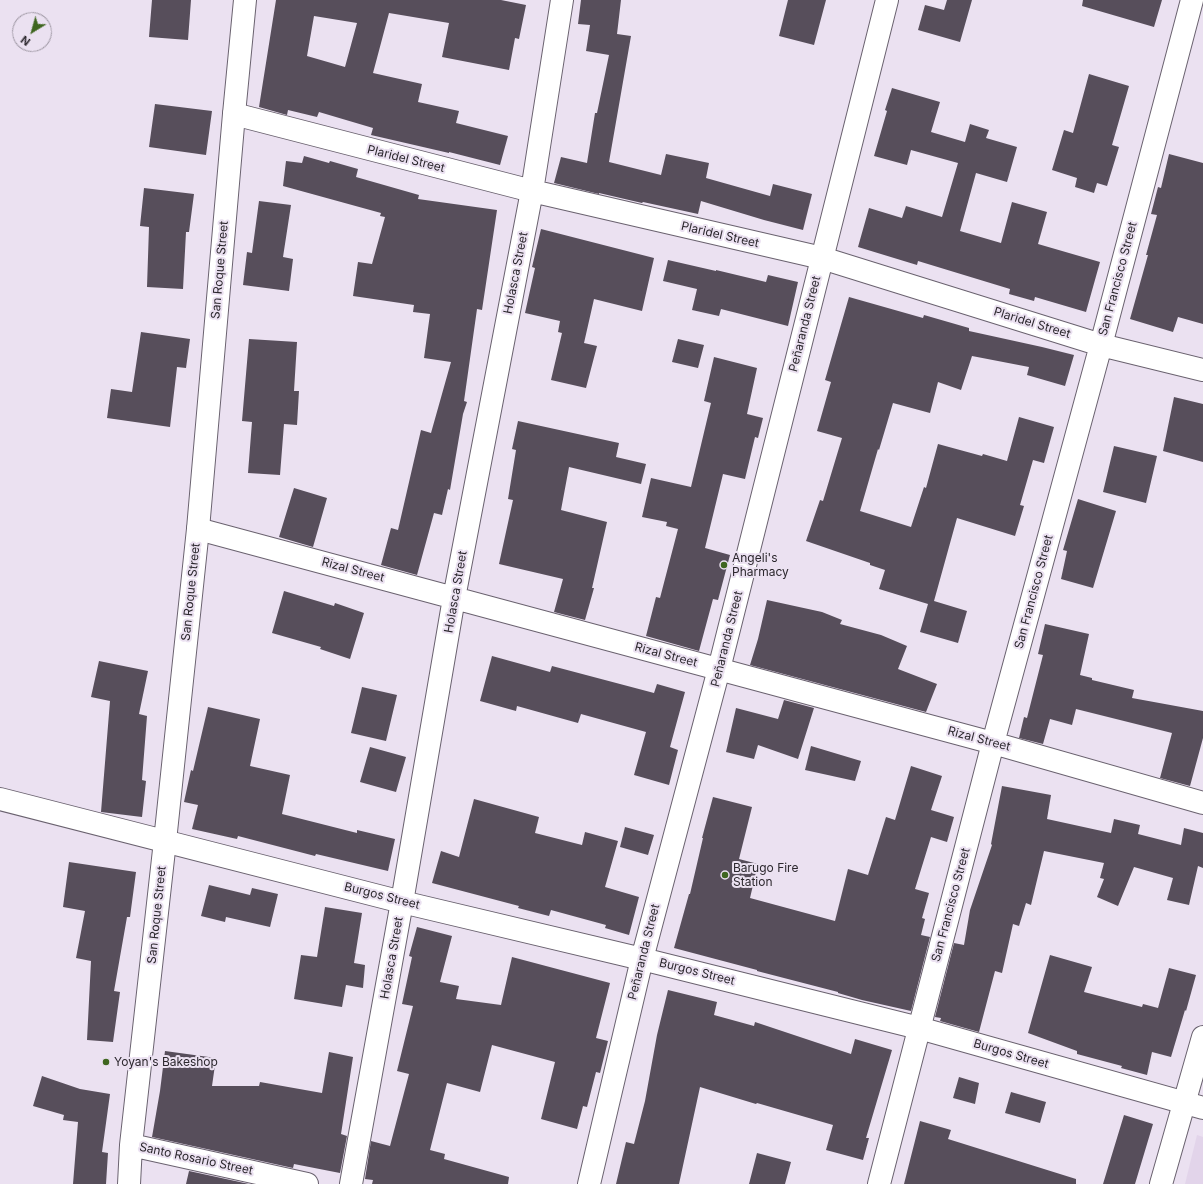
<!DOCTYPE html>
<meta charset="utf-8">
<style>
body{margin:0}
#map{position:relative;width:1203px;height:1184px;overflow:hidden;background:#ebe1f1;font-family:Inter,sans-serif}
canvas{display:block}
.north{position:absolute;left:12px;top:12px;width:40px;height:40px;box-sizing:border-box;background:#ebe1f1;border:1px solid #9e97a3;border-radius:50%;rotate:217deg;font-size:11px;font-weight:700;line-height:16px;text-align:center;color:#2b272d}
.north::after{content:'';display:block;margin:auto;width:14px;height:18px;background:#3f6620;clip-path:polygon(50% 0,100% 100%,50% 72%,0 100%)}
</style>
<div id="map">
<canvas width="1203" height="1184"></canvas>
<div class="north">N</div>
</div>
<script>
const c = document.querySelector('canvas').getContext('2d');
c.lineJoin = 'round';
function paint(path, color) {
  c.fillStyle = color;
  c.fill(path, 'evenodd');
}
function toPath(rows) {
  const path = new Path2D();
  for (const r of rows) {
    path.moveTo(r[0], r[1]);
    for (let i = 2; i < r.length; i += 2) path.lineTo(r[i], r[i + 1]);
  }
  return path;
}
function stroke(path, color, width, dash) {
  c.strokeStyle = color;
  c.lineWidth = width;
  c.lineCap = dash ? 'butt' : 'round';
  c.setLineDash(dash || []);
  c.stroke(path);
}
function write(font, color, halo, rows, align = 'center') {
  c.font = font + ' Inter,sans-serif';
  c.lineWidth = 4;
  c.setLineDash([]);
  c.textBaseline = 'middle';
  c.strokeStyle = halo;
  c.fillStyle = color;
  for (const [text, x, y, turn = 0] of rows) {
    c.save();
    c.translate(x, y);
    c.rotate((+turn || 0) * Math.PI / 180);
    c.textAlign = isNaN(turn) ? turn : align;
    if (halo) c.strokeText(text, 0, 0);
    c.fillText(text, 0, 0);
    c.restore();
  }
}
paint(toPath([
 [1197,1135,1203,1137,1203,1184,1185,1184]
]), '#e2d4ea');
paint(toPath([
 [152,0,191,0,188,40,149,37],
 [276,0,501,0,526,5,519,39,515,38,509,70,442,57,449,23,389,13,373,73,422,84,418,102,459,111,456,123,508,136,500,165,449,152,449,153,371,135,373,128,319,112,317,117,288,110,287,115,259,107],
 [314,16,357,23,345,67,307,56],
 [581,0,621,0,617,34,631,36,609,162,661,175,666,154,709,163,706,178,770,196,773,184,812,194,803,230,764,220,701,201,698,214,643,202,642,203,599,193,599,194,554,183,561,157,587,163,595,113,597,113,609,55,586,51,590,25,578,24],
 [788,0,826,0,814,45,779,36],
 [947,0,972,0,960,42,918,30,925,5,944,10],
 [1083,0,1162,0,1154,27,1082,6],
 [1089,74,1129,86,1112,145,1119,147,1107,186,1097,183,1094,193,1075,187,1077,178,1052,170,1064,130,1073,133],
 [892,88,940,102,931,132,965,142,970,124,989,130,986,138,1017,147,1007,182,976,173,960,231,1001,243,1012,202,1047,212,1038,244,1100,262,1086,312,1035,297,1034,301,1009,294,1010,289,918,261,917,265,858,247,869,208,902,218,906,206,942,217,958,163,911,150,907,165,874,156,887,111,885,110],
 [155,104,212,111,206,155,149,147],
 [1169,154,1203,163,1203,324,1178,317,1173,332,1130,319,1148,255,1146,255,1157,215,1151,214,1158,187,1161,188],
 [304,156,329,163,330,161,358,169,356,177,419,195,418,199,497,210,482,310,477,309,464,401,467,402,463,414,450,490,448,489,442,515,434,513,417,575,381,565,391,528,398,530,421,430,431,433,451,362,424,358,430,314,413,312,414,305,353,296,358,262,372,264,385,217,380,216,381,213,283,186,286,161,302,163],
 [144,188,194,194,189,232,186,232,183,289,147,287,149,227,140,226],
 [259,201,291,205,283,257,293,259,289,291,243,285,247,252,252,253],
 [541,229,654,258,642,311,594,299,584,343,597,346,586,388,551,380,562,333,558,332,560,321,525,313,535,268,532,267],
 [668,260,716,271,716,270,766,282,768,275,798,282,788,326,721,309,719,316,692,310,697,289,663,281],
 [849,297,923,318,924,315,969,328,969,331,1042,347,1074,355,1065,386,1027,375,1029,367,972,356,961,390,938,382,930,413,893,403,879,450,878,449,860,511,911,527,924,487,926,488,938,444,982,456,983,454,1007,461,1019,417,1054,427,1044,463,1033,460,1020,505,1024,506,1015,536,957,518,934,601,967,611,958,643,920,632,928,604,879,589,885,570,870,565,870,563,806,541,820,500,823,501,842,438,817,431,831,382,825,380],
 [141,332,190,339,186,368,177,367,170,427,107,418,111,389,132,392],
 [249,339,297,342,294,391,299,391,297,425,284,424,280,475,248,473,252,422,242,421],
 [678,339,704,345,698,368,672,362],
 [714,357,757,368,747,414,763,418,758,438,755,437,745,479,723,474,705,548,730,555,718,600,713,599,699,651,646,636,656,597,660,598,678,529,666,526,667,522,642,517,651,478,691,487,711,403,704,401],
 [1174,397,1203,404,1203,462,1163,451],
 [518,421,619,443,616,457,646,464,641,484,569,467,561,510,607,522,592,588,594,588,585,620,554,612,563,579,499,564,513,500,508,499,516,450,512,449],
 [1114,446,1157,456,1146,503,1103,492],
 [294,488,327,498,313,547,279,537],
 [1078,499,1116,511,1093,588,1061,579,1067,551,1063,550],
 [284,591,334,606,335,603,364,613,350,659,320,649,321,647,272,633],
 [767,600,822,612,842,620,840,624,881,635,907,646,898,669,937,684,926,712,750,665,758,639],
 [1045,624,1089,634,1080,675,1092,678,1092,680,1134,690,1132,698,1203,711,1203,738,1190,786,1160,778,1172,733,1076,709,1072,725,1050,719,1043,744,1019,738,1024,717,1027,718,1043,655,1038,654],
 [492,656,550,672,552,666,654,693,657,684,685,692,670,747,678,750,669,785,634,775,646,732,581,714,578,723,517,706,516,711,480,701],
 [99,661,148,671,139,714,147,716,142,780,146,781,142,817,101,812,110,701,91,697],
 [362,687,397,695,386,741,351,733],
 [784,700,814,708,798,759,758,745,754,759,726,752,736,708,778,719],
 [208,707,260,719,250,766,290,775,282,814,357,833,357,830,395,839,388,871,316,854,315,856,238,836,237,839,192,829,198,805,184,802,191,770,193,771],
 [811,746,861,761,855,781,805,770],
 [370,747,406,757,396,792,360,782],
 [911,766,942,776,931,810,954,817,947,842,931,837,915,889,929,893,922,918,925,919,921,935,930,937,911,1011,862,1000,838,993,838,992,757,971,757,970,674,948,689,894,690,894,703,838,702,838,713,797,752,807,739,859,758,864,750,898,835,921,848,869,868,875,886,817,895,820],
 [1002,786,1051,795,1047,819,1111,833,1114,819,1140,825,1138,834,1181,845,1184,828,1203,833,1203,868,1198,866,1189,905,1167,900,1173,878,1134,867,1118,906,1097,897,1104,879,1100,878,1104,863,1044,851,1031,905,1026,903,1019,926,1013,924,1002,973,995,971,979,1032,940,1021,941,1018,935,1017,954,943,964,945,970,910,992,845,991,844],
 [474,799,539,817,535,833,582,845,585,832,618,841,605,887,639,897,629,935,605,928,606,925,551,910,549,916,518,908,519,906,432,883,441,851,459,857],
 [625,827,654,835,648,855,620,847],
 [69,862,136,872,130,917,127,917,114,991,120,992,113,1042,87,1040,91,961,76,958,85,911,63,907],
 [209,885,250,895,252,888,278,894,270,927,226,917,225,922,201,916],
 [325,907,362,913,354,963,365,965,363,988,346,985,342,1007,294,999,301,955,317,957],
 [417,927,452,936,440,982,459,986,456,999,501,1005,512,957,610,983,596,1038,608,1041,600,1073,596,1072,587,1107,583,1106,577,1129,541,1119,555,1062,492,1045,480,1092,447,1083,430,1150,445,1154,444,1159,509,1177,508,1184,372,1184,373,1180,365,1179,371,1141,390,1146,409,1074,397,1071,413,1006,402,1004,412,957,409,956],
 [1050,955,1092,967,1084,992,1142,1007,1143,1004,1158,1008,1169,968,1196,975,1186,1011,1185,1010,1171,1057,1152,1052,1147,1075,1121,1068,1122,1066,1077,1054,1077,1051,1028,1033],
 [668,990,717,1002,714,1015,754,1026,755,1022,851,1054,855,1039,892,1050,866,1138,869,1138,863,1160,826,1150,833,1125,757,1103,756,1104,700,1087,679,1184,616,1184,626,1142,634,1144,645,1101,657,1035],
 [165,1051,216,1058,212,1086,259,1086,260,1082,322,1093,329,1052,353,1057,341,1134,347,1136,340,1173,294,1164,293,1168,152,1137,160,1091],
 [42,1076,80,1089,110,1094,102,1152,108,1153,106,1184,73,1184,78,1122,63,1120,64,1115,33,1106],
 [959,1077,979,1083,975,1104,953,1098],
 [1011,1092,1046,1102,1040,1123,1005,1113],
 [1124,1115,1153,1124,1135,1184,1103,1184],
 [920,1121,951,1130,948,1139,1076,1179,1076,1184,904,1184],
 [757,1153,791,1162,785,1184,749,1184],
 [189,1171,249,1184,186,1184]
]), '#574e5b');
const street = toPath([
 [234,114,532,191,822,258,1101,345,1203,370],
 [198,529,993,743,1203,803],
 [131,1145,307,1184],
 [129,1184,131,1145,165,841],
 [351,1184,402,902,454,598,532,191,562,0],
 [589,1184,642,959],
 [879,1184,993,743,1101,345,1192,0],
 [1161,1184,1203,1037]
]);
const secondary = toPath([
 [0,799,402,902,642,959,919,1028,1203,1108],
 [165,841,198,529,234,114,245,0],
 [642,959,719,669,887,0]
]);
stroke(street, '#6a626f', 24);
stroke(secondary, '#6a626f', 24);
stroke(street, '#fff', 22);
stroke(secondary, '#fff', 22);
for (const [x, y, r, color] of [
 [724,565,4,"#3f6620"],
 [725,875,4,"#3f6620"],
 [106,1062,4,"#3f6620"]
]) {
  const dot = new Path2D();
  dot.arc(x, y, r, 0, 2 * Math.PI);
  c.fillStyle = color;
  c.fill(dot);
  stroke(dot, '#ebe1f1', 1.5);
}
write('12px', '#2b272d', '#ebe1f1', [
 ["Plaridel Street",406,159,14],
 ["Plaridel Street",720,235,13],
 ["San Roque Street",220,270,-85],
 ["Holasca Street",516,273,-79],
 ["San Francisco Street",1118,279,-75],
 ["Plaridel Street",1032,323,17],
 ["Peñaranda Street",805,324,-76],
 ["Rizal Street",353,570,15],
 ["San Roque Street",191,592,-84],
 ["Holasca Street",456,592,-80],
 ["San Francisco Street",1034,592,-75],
 ["Peñaranda Street",727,639,-76],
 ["Rizal Street",666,655,15],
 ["Rizal Street",979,739,15],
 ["Burgos Street",382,896,14],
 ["San Francisco Street",951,905,-75],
 ["San Roque Street",157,915,-84],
 ["Peñaranda Street",644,952,-76],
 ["Holasca Street",392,958,-80],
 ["Burgos Street",697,972,14],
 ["Burgos Street",1011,1054,16],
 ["Santo Rosario Street",196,1159,12]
]);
write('12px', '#2b272d', '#ebe1f1', [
 ["Angeli's",732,558],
 ["Pharmacy",732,572],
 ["Barugo Fire",733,868],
 ["Station",733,882],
 ["Yoyan's Bakeshop",114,1062]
], 'left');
</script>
